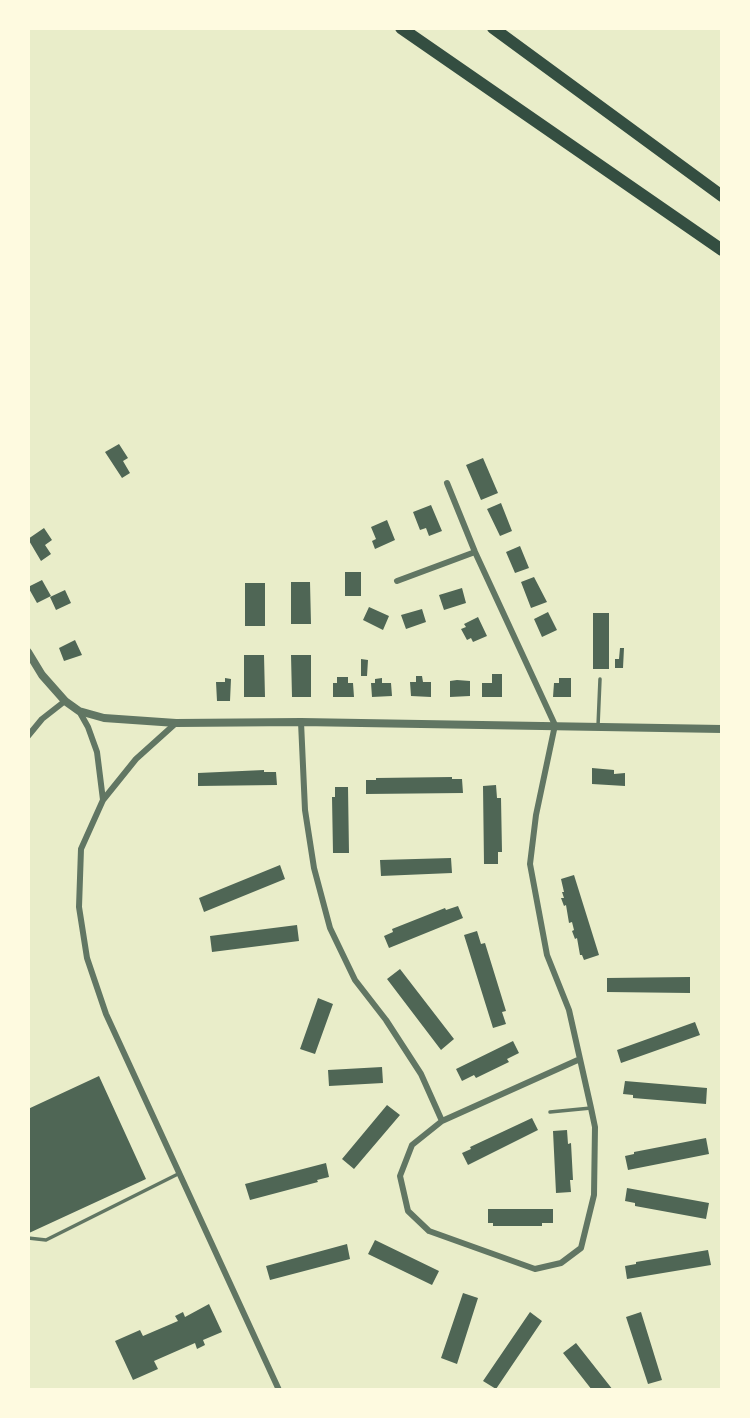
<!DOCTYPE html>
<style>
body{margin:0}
#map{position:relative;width:750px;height:1418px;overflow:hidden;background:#e9edc9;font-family:Figtree,sans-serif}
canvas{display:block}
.frame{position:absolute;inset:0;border:30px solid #fefae0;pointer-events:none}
</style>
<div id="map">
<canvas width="750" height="1418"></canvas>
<div class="frame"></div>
</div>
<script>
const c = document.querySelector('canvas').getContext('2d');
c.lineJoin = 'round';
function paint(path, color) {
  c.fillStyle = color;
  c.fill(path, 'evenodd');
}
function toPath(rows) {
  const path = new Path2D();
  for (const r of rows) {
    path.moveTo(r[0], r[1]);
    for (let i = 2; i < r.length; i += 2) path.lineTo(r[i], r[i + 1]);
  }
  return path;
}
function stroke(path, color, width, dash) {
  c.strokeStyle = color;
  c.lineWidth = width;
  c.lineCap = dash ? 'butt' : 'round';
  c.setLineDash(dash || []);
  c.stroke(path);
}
paint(toPath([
 [119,444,128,458,123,461,130,473,122,478,105,452],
 [483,458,498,493,481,500,466,465],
 [501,503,512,531,500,536,487,509],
 [431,505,442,531,429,536,426,528,420,530,413,512],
 [387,520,395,540,375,549,372,541,376,539,371,527],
 [44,528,52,540,45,545,51,554,41,561,28,539],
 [520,546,529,568,515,573,506,552],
 [345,572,361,572,361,596,345,596],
 [534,577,547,602,531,608,521,582],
 [42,580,51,596,37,603,28,587],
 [291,582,310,582,311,624,291,624],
 [245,583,265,583,265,626,245,626],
 [462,588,466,603,444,610,439,595],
 [65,590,71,603,56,610,50,597],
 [369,607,389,616,383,630,363,620],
 [422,609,426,622,406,629,401,615],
 [548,612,557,630,542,637,534,619],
 [593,613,609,613,609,669,593,669],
 [478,617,487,636,473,642,471,638,467,640,461,629,466,627,464,624],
 [75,640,82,655,64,661,59,648],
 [620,648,624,648,623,668,615,668,615,659,619,659],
 [244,655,264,655,265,697,244,697],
 [291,655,311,655,311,697,292,697],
 [361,659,368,660,367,676,361,676],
 [492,674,502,674,502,697,482,697,482,683,492,683],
 [416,676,422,676,423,682,431,682,431,697,411,696,410,682,416,682],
 [337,677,348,677,348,683,353,683,354,697,333,697,333,683,337,683],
 [225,678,231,679,230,701,217,701,216,682,225,682],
 [382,678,382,683,391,683,392,696,372,697,371,683,375,683,375,679],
 [559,678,571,678,571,697,553,697,554,683,559,683],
 [457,680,470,681,470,696,450,697,450,681],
 [592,768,614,770,614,774,625,773,625,786,592,784],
 [264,770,264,772,276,772,277,785,198,786,198,773],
 [452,777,452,779,462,779,463,793,366,794,366,780,376,780,376,778],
 [496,785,497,798,501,798,502,852,498,852,498,864,484,864,483,786],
 [335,787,348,787,349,853,333,853,332,797,335,797],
 [451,858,452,873,381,876,380,860],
 [280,865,285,879,204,912,199,898],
 [574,875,599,955,584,960,582,955,580,955,577,938,575,939,572,931,574,930,572,922,569,923,566,905,564,906,561,898,564,898,562,892,564,892,561,879],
 [458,906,463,918,389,948,384,936,393,932,392,929,445,908,446,910],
 [297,925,299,941,212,952,210,936],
 [477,931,481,944,485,943,506,1011,502,1012,506,1024,493,1028,464,935],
 [400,969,454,1039,441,1050,387,979],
 [690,977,690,993,607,992,607,978],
 [318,998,333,1004,315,1054,300,1049],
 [695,1022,700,1035,621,1063,617,1050],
 [513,1041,519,1053,507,1059,509,1062,476,1078,474,1075,462,1081,456,1069],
 [382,1067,383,1083,329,1086,328,1070],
 [99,1076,146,1179,29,1233,28,1109],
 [625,1081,707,1088,706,1104,633,1098,633,1095,623,1094],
 [387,1105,400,1115,354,1169,342,1159],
 [532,1118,538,1130,468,1165,462,1153,471,1149,470,1147],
 [567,1130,568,1144,571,1143,573,1180,570,1180,571,1192,556,1193,553,1131],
 [706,1138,709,1154,628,1170,625,1156,634,1154,634,1152],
 [326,1163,329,1177,317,1180,318,1182,250,1200,245,1184],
 [627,1188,709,1203,706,1219,635,1206,635,1203,625,1201],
 [488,1209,553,1209,553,1223,542,1223,542,1226,493,1226,493,1223,488,1223],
 [375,1240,439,1271,432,1285,368,1254],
 [347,1244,350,1259,270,1280,266,1266],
 [708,1250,711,1265,627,1279,625,1266,636,1264,636,1262],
 [463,1293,478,1298,457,1364,441,1358],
 [209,1304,222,1332,203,1340,205,1345,197,1349,195,1343,154,1361,158,1369,133,1380,115,1341,140,1330,143,1336,178,1321,175,1316,183,1312,185,1317],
 [530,1312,542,1321,496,1389,483,1381],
 [641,1312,662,1380,648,1384,626,1317],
 [576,1343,613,1390,592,1390,563,1353]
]), '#4f6655');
stroke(toPath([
 [598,726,600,679],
 [550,1112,591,1108],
 [28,1238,46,1240,180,1173]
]), '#617663', 3.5);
stroke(toPath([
 [447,483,475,552,555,725,536,815,530,864,547,955,569,1010,591,1108,595,1127,594,1195,581,1248,561,1263,535,1269,429,1231,408,1211,400,1176,412,1145,442,1121,580,1059],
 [397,581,475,552],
 [79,711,88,727,97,752,103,800],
 [301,722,305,810,314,868,330,928,355,980,386,1020,421,1074,442,1121],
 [176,723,136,759,103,800,81,849,79,907,87,958,106,1014,279,1390],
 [28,736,42,719,65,701]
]), '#617663', 6);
stroke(toPath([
 [28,652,42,675,65,701,79,711,104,718,176,723,301,722,722,729]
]), '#617663', 8);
stroke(toPath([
 [401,28,722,250],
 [493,28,722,196]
]), '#344e41', 12);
</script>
